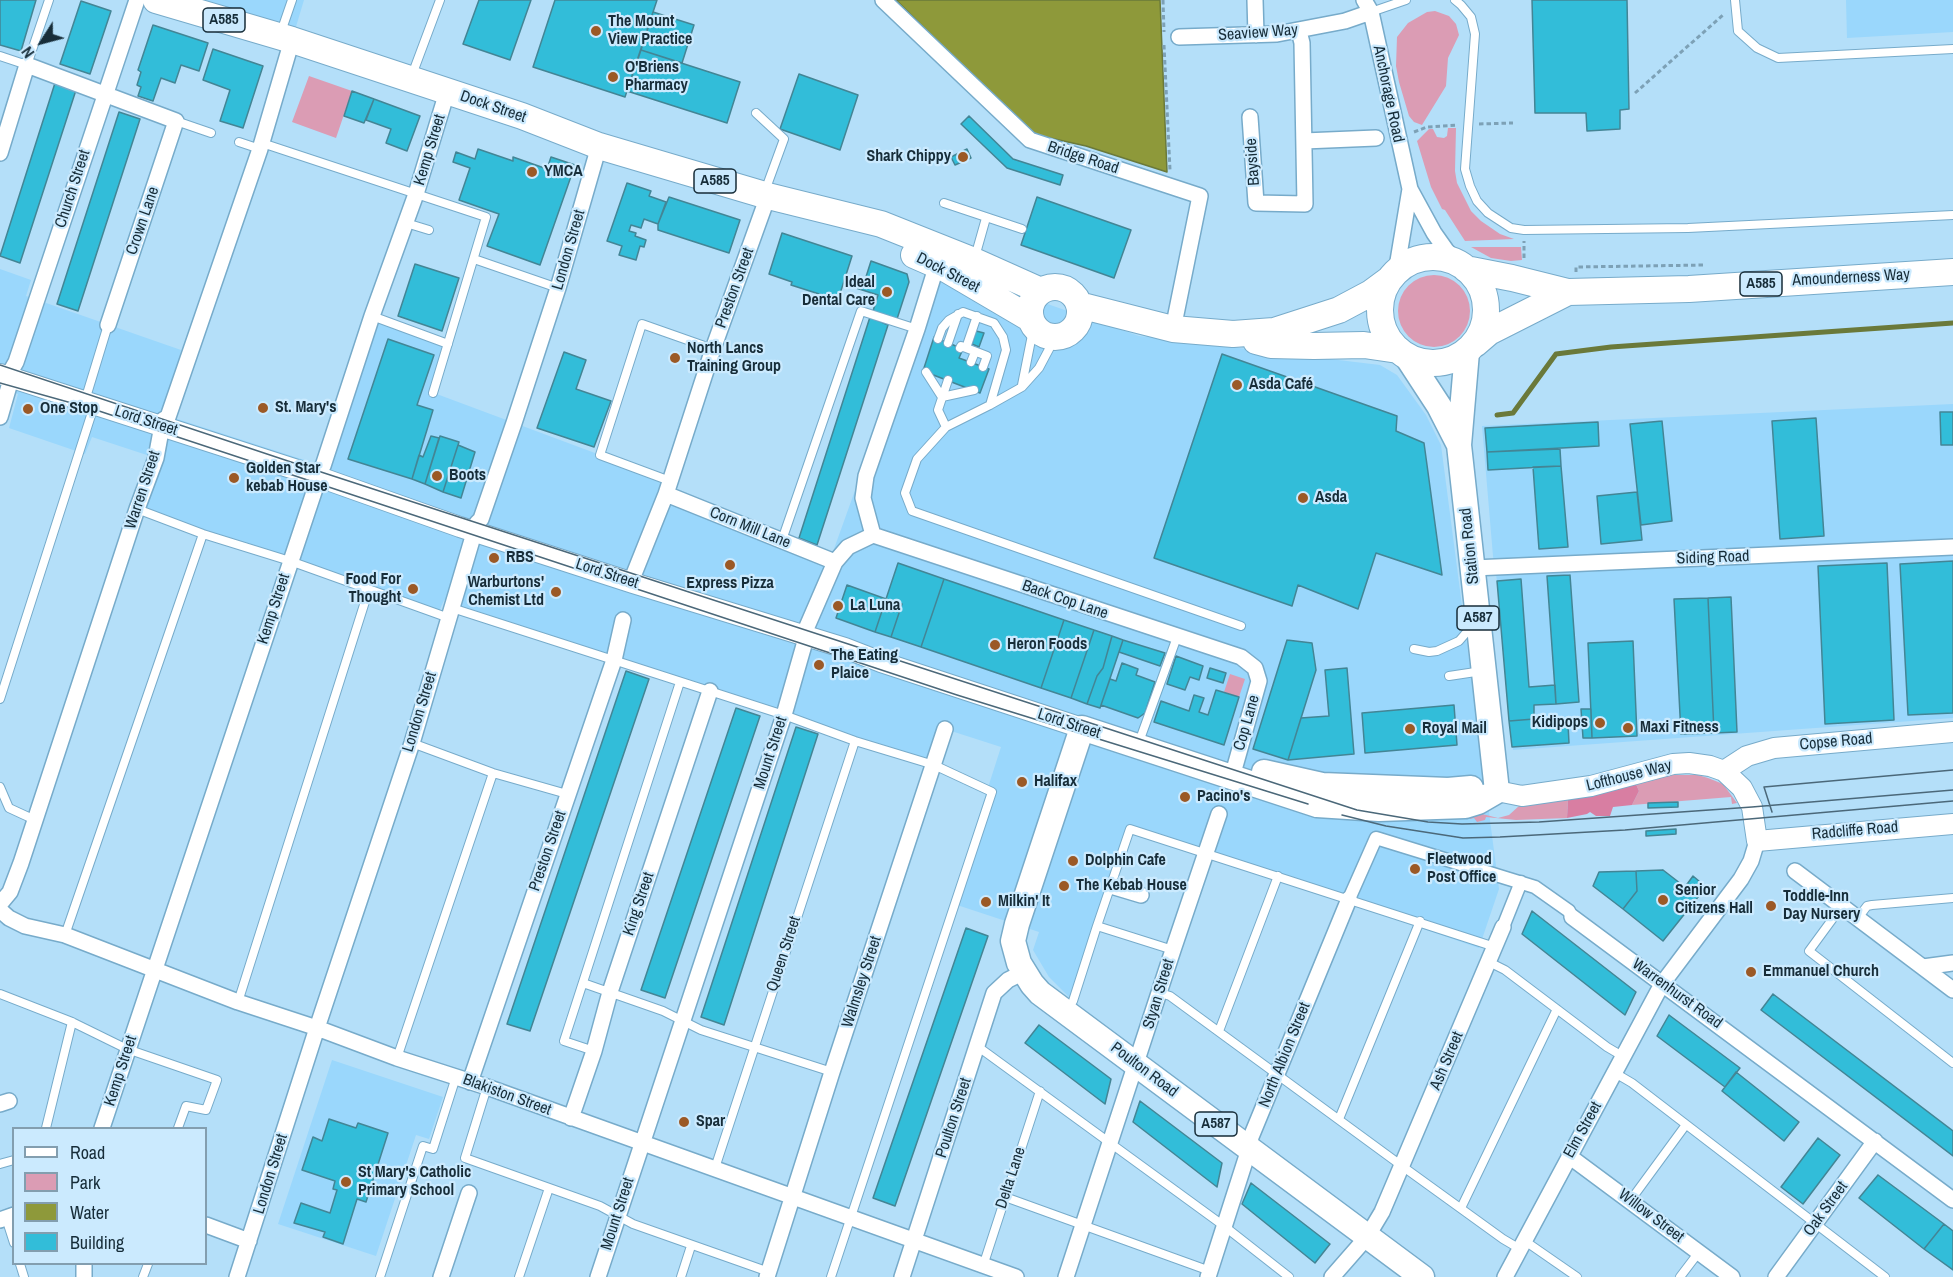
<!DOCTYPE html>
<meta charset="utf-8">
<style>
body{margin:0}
#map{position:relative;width:1953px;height:1277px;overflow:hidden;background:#b4dff9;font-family:"Archivo Narrow",sans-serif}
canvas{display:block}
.legend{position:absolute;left:12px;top:1127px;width:195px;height:138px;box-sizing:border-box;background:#cbeafe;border:2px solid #839eaf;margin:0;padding:8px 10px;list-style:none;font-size:18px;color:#172d39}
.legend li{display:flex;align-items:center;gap:12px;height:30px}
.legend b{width:30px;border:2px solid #839eaf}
.north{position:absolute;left:12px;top:12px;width:60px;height:60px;-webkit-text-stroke:4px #cbeafe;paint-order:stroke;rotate:234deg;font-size:16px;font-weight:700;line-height:24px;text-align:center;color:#172d39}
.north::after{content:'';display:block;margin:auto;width:21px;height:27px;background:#172d39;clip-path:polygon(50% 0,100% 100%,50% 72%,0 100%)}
</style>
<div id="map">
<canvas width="1953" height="1277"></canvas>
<ul class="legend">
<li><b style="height:8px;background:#fff"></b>Road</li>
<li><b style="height:16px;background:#db9cb4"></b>Park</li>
<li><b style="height:16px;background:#8e993a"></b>Water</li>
<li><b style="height:16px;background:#32bdd9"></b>Building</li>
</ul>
<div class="north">N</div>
</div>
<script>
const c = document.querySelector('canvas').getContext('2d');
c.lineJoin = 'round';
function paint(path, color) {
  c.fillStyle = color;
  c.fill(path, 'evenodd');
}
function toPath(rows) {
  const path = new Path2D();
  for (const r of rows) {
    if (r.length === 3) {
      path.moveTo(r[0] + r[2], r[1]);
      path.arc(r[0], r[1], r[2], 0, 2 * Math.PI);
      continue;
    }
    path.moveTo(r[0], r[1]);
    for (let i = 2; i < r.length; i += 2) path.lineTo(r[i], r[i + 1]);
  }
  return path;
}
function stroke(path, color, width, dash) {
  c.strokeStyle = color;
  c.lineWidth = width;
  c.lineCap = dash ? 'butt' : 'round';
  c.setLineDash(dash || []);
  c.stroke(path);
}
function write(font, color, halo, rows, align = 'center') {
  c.font = font + ' "Archivo Narrow",sans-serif';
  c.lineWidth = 4.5;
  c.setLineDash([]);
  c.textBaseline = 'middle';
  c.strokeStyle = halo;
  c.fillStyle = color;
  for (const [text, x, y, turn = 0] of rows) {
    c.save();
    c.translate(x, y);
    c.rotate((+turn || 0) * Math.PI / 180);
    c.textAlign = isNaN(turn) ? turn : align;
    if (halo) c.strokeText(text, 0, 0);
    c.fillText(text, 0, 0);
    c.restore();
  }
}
paint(toPath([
 [156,0,304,0,292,40],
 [1846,0,1953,0,1953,32,1847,38],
 [936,265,1139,336,1380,365,1397,375,1426,415,1441,445,1499,889,1479,948,1131,829,1073,1001,1049,977,1033,950,1039,932,951,903,1001,747,945,729,934,765,444,600,438,614,137,509,156,458,92,437,85,454,9,428,18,394,0,388,0,269,31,280,26,296,181,350,168,416,323,466,375,319,448,344,434,393,670,481,666,493,830,560],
 [1953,404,1953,718,1513,750,1497,581,1493,556,1482,426],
 [332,1060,443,1097,429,1139,416,1135,376,1256,278,1224]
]), '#9ad7fc');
paint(toPath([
 [1435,11,1449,16,1456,24,1459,35,1448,58,1446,86,1422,125,1414,122,1409,116,1399,82,1396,66,1397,37,1408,23,1427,12],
 [309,76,352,91,336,138,292,122],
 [1448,128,1456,128,1455,171,1457,183,1471,211,1481,221,1500,234,1514,239,1465,241,1445,210,1442,209,1431,187,1417,141,1429,129,1433,129,1437,137,1444,138,1447,136],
 [1471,247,1521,247,1522,260,1511,261,1491,258],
 [1434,311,36],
 [1230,674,1245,679,1239,697,1224,692],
 [1668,775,1698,775,1708,778,1723,784,1737,803,1732,804,1731,797,1632,805,1639,791,1636,784],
 [1568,799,1567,818,1516,820,1486,817,1485,820,1477,822,1474,818,1470,819,1470,811,1498,818,1509,815,1519,806]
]), '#db9cb4');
paint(toPath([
 [1636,784,1639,791,1632,805,1613,807,1610,816,1596,816,1590,812,1587,814,1567,818,1568,799,1589,790,1601,794,1606,790]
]), '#d87ea2');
const water = toPath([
 [896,0,1160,0,1167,172,1086,146,1032,134,896,0]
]);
paint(water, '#8e993a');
stroke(water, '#6a793a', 1.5);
stroke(toPath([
 [1497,415,1513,413,1556,354,1611,347,1953,323]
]), '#6a793a', 5);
const building = toPath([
 [0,0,36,0,21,51,0,45,0,0],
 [479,0,531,0,510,60,463,44,479,0],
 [555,0,657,0,625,97,533,67,555,0],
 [1532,0,1627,0,1629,109,1620,110,1620,129,1587,131,1586,113,1535,113,1532,0],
 [81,1,111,11,90,74,60,64,81,1],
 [653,12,694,25,682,63,641,50,653,12],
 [153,25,208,43,199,71,181,65,175,83,161,78,153,101,138,96,141,87,137,85,141,72,138,70,153,25],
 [213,49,263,66,243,128,220,121,230,90,203,80,213,49],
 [641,50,740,82,727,123,627,91,641,50],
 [799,74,858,95,840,150,780,129,799,74],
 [55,83,76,90,20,263,0,256,55,83],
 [352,91,374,99,364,123,344,116,352,91],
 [374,99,420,116,407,151,386,143,391,129,366,120,374,99],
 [119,112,140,119,78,311,57,304,119,112],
 [969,116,1013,159,1063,175,1060,185,1007,168,961,124,969,116],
 [478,149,513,161,513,157,547,169,551,157,575,165,540,265,487,246,499,214,459,200,470,168,453,162,456,152,475,159,478,149],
 [967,149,971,158,955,165,951,157,967,149],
 [627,183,651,191,649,196,666,202,658,224,644,219,641,228,631,225,629,231,636,233,635,236,646,240,644,247,640,246,636,260,619,255,622,246,607,241,627,183],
 [669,197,740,220,729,253,658,230,658,224,669,197],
 [1037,197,1131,230,1114,278,1021,245,1037,197],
 [782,233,852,256,838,300,791,285,792,282,769,274,782,233],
 [871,261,907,274,909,282,897,319,873,311,878,295,856,288,860,278,865,280,871,261],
 [415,264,459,278,442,331,398,316,415,264],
 [870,317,888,325,817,545,799,538,870,317],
 [976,331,984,333,979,347,972,344,976,331],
 [934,337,963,349,959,358,989,369,980,393,923,371,934,337],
 [388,339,434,355,417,405,433,410,412,479,348,459,388,339],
 [564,352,586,360,576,389,611,401,594,447,537,428,564,352],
 [1222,354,1397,416,1396,431,1424,443,1442,575,1376,553,1358,609,1298,585,1292,606,1154,558,1222,354],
 [1940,412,1953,412,1953,445,1941,445,1940,412],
 [1816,418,1824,536,1780,539,1772,421,1816,418],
 [1662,421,1672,521,1641,525,1630,424,1662,421],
 [1598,422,1599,446,1487,452,1485,428,1598,422],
 [431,436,439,438,425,484,412,479,419,455,423,457,431,436],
 [440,436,459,442,443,492,425,484,440,436],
 [458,445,475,452,461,498,443,492,458,445],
 [1560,449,1561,466,1488,470,1487,452,1560,449],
 [1561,466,1568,547,1539,549,1533,467,1561,466],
 [1637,492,1642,540,1601,544,1597,496,1637,492],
 [1953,561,1953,713,1908,715,1900,564,1953,561],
 [898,563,944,579,921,647,891,637,902,604,886,599,898,563],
 [1887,563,1894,720,1825,724,1818,566,1887,563],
 [1570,575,1579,702,1556,704,1547,576,1570,575],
 [944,579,1064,620,1041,688,921,647,944,579],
 [1521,579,1529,687,1555,685,1556,704,1534,705,1534,719,1509,721,1497,581,1521,579],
 [847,585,886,599,875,632,836,618,847,585],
 [1731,597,1737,732,1714,733,1708,598,1731,597],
 [1708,598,1714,733,1681,734,1674,599,1708,598],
 [886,599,902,604,891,637,875,632,886,599],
 [1064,620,1094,630,1071,698,1041,688,1064,620],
 [1094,630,1112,636,1103,668,1097,676,1087,704,1071,698,1094,630],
 [1112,636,1123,640,1100,708,1087,704,1097,676,1103,668,1112,636],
 [1123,640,1165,653,1160,666,1119,652,1123,640],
 [1287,640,1312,643,1316,670,1288,760,1253,749,1287,640],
 [1633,641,1637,736,1592,738,1588,643,1633,641],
 [1176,656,1203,666,1199,680,1190,677,1185,690,1167,684,1176,656],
 [1122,663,1138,669,1136,675,1155,682,1145,713,1138,718,1101,705,1110,679,1116,681,1122,663],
 [1210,668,1226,673,1223,683,1207,678,1210,668],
 [1347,668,1354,754,1288,760,1301,718,1329,716,1325,670,1347,668],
 [626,671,649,679,530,1031,507,1024,626,671],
 [1216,690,1239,697,1224,745,1154,722,1161,701,1189,711,1194,695,1204,698,1199,712,1208,715,1216,690],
 [1454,705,1457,745,1365,753,1362,713,1454,705],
 [736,708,760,716,665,998,641,990,736,708],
 [1581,709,1591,709,1592,738,1583,738,1581,709],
 [1534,719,1534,727,1568,724,1569,743,1512,747,1509,721,1534,719],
 [796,727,818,734,724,1025,701,1017,796,727],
 [1678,802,1678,807,1648,808,1648,803,1678,802],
 [1676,829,1676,834,1646,836,1646,831,1676,829],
 [1663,870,1685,887,1693,876,1706,887,1663,941,1623,909,1637,891,1636,871,1663,870],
 [1636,871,1637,891,1623,909,1593,886,1599,872,1636,871],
 [1532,911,1636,992,1625,1015,1522,934,1532,911],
 [966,928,988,936,895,1206,873,1198,966,928],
 [1773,994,1953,1131,1953,1156,1761,1010,1773,994],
 [1669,1015,1740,1068,1725,1087,1657,1036,1669,1015],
 [1039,1025,1111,1079,1105,1104,1025,1043,1039,1025],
 [1736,1072,1799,1122,1784,1141,1722,1091,1736,1072],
 [1140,1101,1222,1163,1217,1187,1133,1122,1140,1101],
 [329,1119,356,1128,358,1123,388,1133,366,1202,357,1199,343,1244,323,1237,325,1232,294,1223,301,1203,330,1213,337,1190,333,1189,335,1181,302,1170,313,1137,322,1141,329,1119],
 [1818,1138,1840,1155,1803,1204,1781,1187,1818,1138],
 [1878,1175,1944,1224,1924,1249,1859,1198,1878,1175],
 [1251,1183,1330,1244,1315,1263,1242,1204,1251,1183],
 [1944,1224,1953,1231,1953,1270,1924,1249,1944,1224]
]);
paint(building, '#32bdd9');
stroke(building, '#438595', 1.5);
const service = toPath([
 [1455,0,1461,5,1471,17,1475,34,1465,169,1470,186,1477,201,1488,213,1511,228,1524,230,1688,228,1953,215],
 [1735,0,1738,31,1757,48,1778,58,1953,49],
 [1371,12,1406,0],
 [281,32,292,0],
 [0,56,27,65,49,0],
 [412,75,440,0],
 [756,113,784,139,765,191],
 [176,121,211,133],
 [239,142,260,149],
 [262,143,486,217,433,393],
 [944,203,1022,229],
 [406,223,429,230],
 [975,257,986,218],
 [474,259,558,288],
 [372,316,448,344],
 [1056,336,1039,368,1022,387,990,405,946,427,917,459,905,493,912,511,1241,626],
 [938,339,942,328,949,320,963,312,994,323,1003,337,1006,350,990,405],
 [948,343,958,314],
 [960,348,961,346,987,356,983,367],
 [966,348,977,316],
 [971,362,975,352],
 [926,372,942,397],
 [1022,385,1034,325],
 [942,397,974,390],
 [87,400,87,394,108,325],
 [946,427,938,410,948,380],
 [670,481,600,455,642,324,713,349],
 [137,509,203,534,290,561,449,618],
 [782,540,861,311,917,329],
 [452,608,784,715,855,741,934,765,992,792,831,1277],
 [1414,649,1429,652,1437,651,1459,641,1472,626],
 [1449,676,1482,671],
 [0,699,94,406],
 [1139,742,1177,637],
 [412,743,493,773,567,794],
 [0,787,9,808,35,820],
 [1842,906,1809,951,1953,1063],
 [1858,918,1867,906,1872,905,1953,898],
 [65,935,203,534],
 [1173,950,1097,926,1130,829,1495,947],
 [1489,962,1505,970,1607,1047,1624,1057],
 [583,983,663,1011,701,1030,832,1072],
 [1160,993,1170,996,1402,1166,1503,1239,1520,1249],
 [0,994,72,1022,127,1049,217,1080,206,1110,186,1106,178,1128],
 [238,1002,369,589],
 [1068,1009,1073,1001,1097,926],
 [1219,1031,1278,876],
 [977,1046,1224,1226,1289,1277],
 [594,1051,564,1041,680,682],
 [397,1058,493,773],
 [1615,1073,1632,1083,1885,1277],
 [487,1087,465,1158,600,1206,633,1224,769,1272],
 [1339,1119,1420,921],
 [46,1128,72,1022],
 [0,1164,14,1160],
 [715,1168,855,741],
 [1005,1197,1210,1271],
 [1630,1201,1685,1126],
 [1461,1208,1557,1009],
 [6,1218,14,1243],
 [1525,1241,1577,1277],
 [20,1264,24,1277],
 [983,1266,1040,1091],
 [143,1277,148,1264],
 [380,1277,423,1146,433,1149,456,1077],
 [519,1277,549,1188],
 [681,1277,691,1246],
 [1680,1277,1699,1252]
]);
const pedestrian = toPath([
 [1349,899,1376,838,1535,887,1569,911,1572,917],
 [1503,927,1521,882]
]);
const minor = toPath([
 [883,0,1030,140,1200,196,1173,329],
 [1255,0,1256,35],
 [1364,0,1371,12,1410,189,1434,233,1446,250,1459,264],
 [1179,37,1277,34,1345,21,1371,12],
 [1250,117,1256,203,1305,204,1302,43,1299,31],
 [1304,141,1376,138],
 [0,153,27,65,176,121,108,325],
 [1396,273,1410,189],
 [0,417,9,386,12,369,16,362,137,0],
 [666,494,835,562],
 [873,535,1241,657,1255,668,1259,681,1232,777],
 [873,535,863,498,866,476,917,329,939,258],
 [1473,568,1953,547],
 [633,583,634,574,666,494,713,349,768,196],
 [1795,871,1953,990],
 [1111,886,1141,895],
 [0,904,10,892,21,863,137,509,156,458,163,420,168,417,260,149,292,40],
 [0,910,9,918,25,926,65,935,238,1002,317,1028,397,1058,487,1087,1016,1277],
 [1572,917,1953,1200],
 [1923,967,1953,963],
 [470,1082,614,660,623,620],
 [0,1104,9,1101],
 [571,1118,594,1051,610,992,710,691],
 [102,1128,319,477,318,471,323,466,372,316,416,194,447,92],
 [1569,1156,1732,1277],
 [0,1220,14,1215],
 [206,1225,249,1241],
 [84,1264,84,1277],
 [237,1277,317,1028,412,743,477,523,481,519,514,423,558,288,599,146],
 [441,1277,469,1193],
 [598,1277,784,715,804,645,806,629,835,562,848,547,873,535],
 [767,1277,832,1072,945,729],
 [902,1277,994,993,1008,980,1024,972],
 [1066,1277,1173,950,1219,814],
 [1208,1277,1249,1149,1251,1137,1349,899],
 [1332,1277,1367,1237,1382,1212,1503,927],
 [1505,1277,1662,984,1741,879,1751,861,1757,841],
 [1776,1277,1875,1141]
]);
const tertiary = toPath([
 [0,374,319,477,460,527,633,583,845,648,881,662,1082,728],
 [1724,771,1747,756,1774,748,1953,732],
 [1497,791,1522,796,1591,786,1673,764,1689,763,1710,766,1724,771,1742,788,1752,807,1757,841,1953,824]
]);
const primary = toPath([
 [1467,352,1459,445,1497,791],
 [1407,357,1439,406,1459,445],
 [1264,772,1322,785,1448,790,1471,788],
 [1422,1277,1040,993,1032,984,1019,963,1013,941,1017,924,1082,728,1317,805,1379,809,1465,806,1478,802,1497,791]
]);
const trunk = toPath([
 [156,0,292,40,522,116,599,146,768,196,881,224,974,261,1041,291],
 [914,255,946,269,1031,319],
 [1433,310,53],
 [1466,269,1512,278,1568,292,1689,289,1953,272],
 [1055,312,25],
 [1079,305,1173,329,1233,334,1274,331,1339,310,1371,293,1390,279],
 [1256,341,1271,345,1314,346,1364,345,1398,350],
 [1475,344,1489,332,1568,292]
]);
stroke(service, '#77abca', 10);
stroke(pedestrian, '#77abca', 15);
stroke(minor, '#77abca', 18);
stroke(tertiary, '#77abca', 22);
stroke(primary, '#77abca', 27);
stroke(trunk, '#77abca', 28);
stroke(toPath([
 [1163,0,1164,32],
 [1164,45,1170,170],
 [1635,93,1723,15],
 [1479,124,1513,123],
 [1414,132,1427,127,1457,125],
 [1524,258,1524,241],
 [1576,272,1576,267,1706,265]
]), '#7da1b6', 3, [4.5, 3]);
stroke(service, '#fff', 8);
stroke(pedestrian, '#fff', 12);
stroke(minor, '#fff', 15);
stroke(tertiary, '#fff', 20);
stroke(primary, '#fff', 24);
stroke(trunk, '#fff', 26);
stroke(toPath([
 [0,365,318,471,1357,810,1428,822,1462,824,1539,822,1752,807,1953,790],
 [0,383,93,409,957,695,1308,804],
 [1772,812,1764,787,1953,770],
 [1342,815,1386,826,1463,838,1500,837,1625,830,1953,801]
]), '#4b6879', 1.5);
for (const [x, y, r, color] of [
 [596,31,6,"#9b5926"],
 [613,77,6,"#9b5926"],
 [963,157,6,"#9b5926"],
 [532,172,6,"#9b5926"],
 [887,292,6,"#9b5926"],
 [675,358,6,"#9b5926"],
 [1237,385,6,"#9b5926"],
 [263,408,6,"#9b5926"],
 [28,409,6,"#9b5926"],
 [437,476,6,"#9b5926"],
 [234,478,6,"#9b5926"],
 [1303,498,6,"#9b5926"],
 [494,558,6,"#9b5926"],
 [730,565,6,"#9b5926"],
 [413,589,6,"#9b5926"],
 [556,592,6,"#9b5926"],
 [838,606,6,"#9b5926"],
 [995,645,6,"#9b5926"],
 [819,665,6,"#9b5926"],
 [1600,723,6,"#9b5926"],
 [1628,728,6,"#9b5926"],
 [1410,729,6,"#9b5926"],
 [1022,782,6,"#9b5926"],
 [1185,797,6,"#9b5926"],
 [1073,861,6,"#9b5926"],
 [1415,869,6,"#9b5926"],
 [1064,886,6,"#9b5926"],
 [1663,900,6,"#9b5926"],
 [986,902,6,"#9b5926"],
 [1771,906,6,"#9b5926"],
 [1751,972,6,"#9b5926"],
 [684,1122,6,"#9b5926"],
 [346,1182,6,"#9b5926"]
]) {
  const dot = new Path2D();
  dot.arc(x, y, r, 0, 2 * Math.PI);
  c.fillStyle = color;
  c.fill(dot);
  stroke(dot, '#cbeafe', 2);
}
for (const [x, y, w] of [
 [224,20,42],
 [715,181,42],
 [1761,284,42],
 [1478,618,42],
 [1216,1124,42]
]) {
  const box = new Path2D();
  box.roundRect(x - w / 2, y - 12, w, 24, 4.5);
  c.fillStyle = '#cbeafe';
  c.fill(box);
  stroke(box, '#172d39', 1.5);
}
write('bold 15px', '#172d39', null, [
 ["A585",224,20],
 ["A585",715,181],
 ["A585",1761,284],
 ["A587",1478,618],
 ["A587",1216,1124]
]);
write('bold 16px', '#172d39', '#cbeafe', [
 ["The Mount",608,22],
 ["View Practice",608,40],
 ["O'Briens",625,68],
 ["Pharmacy",625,86],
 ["Shark Chippy",951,157,"right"],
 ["YMCA",544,172],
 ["Ideal",875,283,"right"],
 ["Dental Care",875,301,"right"],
 ["North Lancs",687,349],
 ["Training Group",687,367],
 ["Asda Café",1249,385],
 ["St. Mary's",275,408],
 ["One Stop",40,409],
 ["Golden Star",246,469],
 ["kebab House",246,487],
 ["Boots",449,476],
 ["Asda",1315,498],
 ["RBS",506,558],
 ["Food For",401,580,"right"],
 ["Thought",401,598,"right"],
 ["Warburtons'",544,583,"right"],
 ["Chemist Ltd",544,601,"right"],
 ["Express Pizza",730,584,"center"],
 ["La Luna",850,606],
 ["Heron Foods",1007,645],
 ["The Eating",831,656],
 ["Plaice",831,674],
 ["Kidipops",1588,723,"right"],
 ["Maxi Fitness",1640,728],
 ["Royal Mail",1422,729],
 ["Halifax",1034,782],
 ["Pacino's",1197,797],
 ["Fleetwood",1427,860],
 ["Post Office",1427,878],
 ["Dolphin Cafe",1085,861],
 ["The Kebab House",1076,886],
 ["Senior",1675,891],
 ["Citizens Hall",1675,909],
 ["Toddle-Inn",1783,897],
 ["Day Nursery",1783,915],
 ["Milkin' It",998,902],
 ["Emmanuel Church",1763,972],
 ["Spar",696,1122],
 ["St Mary's Catholic",358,1173],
 ["Primary School",358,1191]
], 'left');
write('16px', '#172d39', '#cbeafe', [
 ["Seaview Way",1258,33,-4],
 ["Anchorage Road",1388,94,78],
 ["Dock Street",493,107,19],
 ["Kemp Street",430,150,-73],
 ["Bridge Road",1083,158,18],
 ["Bayside",1253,162,-94],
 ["Church Street",73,189,-72],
 ["Crown Lane",143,221,-71],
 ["London Street",569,250,-74],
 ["Dock Street",948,273,27],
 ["Amounderness Way",1851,278,-3],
 ["Preston Street",735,288,-70],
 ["Lord Street",146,421,18],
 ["Warren Street",143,490,-72],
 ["Corn Mill Lane",750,528,22],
 ["Station Road",1470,546,-96],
 ["Siding Road",1713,558,-2],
 ["Lord Street",607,574,18],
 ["Back Cop Lane",1065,600,19],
 ["Kemp Street",274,609,-72],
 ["London Street",420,712,-73],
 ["Cop Lane",1247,723,-74],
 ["Lord Street",1069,724,18],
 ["Copse Road",1836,742,-5],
 ["Mount Street",771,753,-72],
 ["Lofthouse Way",1629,776,-14],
 ["Radcliffe Road",1855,831,-5],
 ["Preston Street",548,851,-71],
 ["King Street",639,904,-71],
 ["Queen Street",784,954,-72],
 ["Walmsley Street",862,982,-72],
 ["Styan Street",1159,994,-73],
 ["Warrenhurst Road",1677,994,36],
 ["North Albion Street",1285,1055,-68],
 ["Ash Street",1447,1061,-67],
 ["Poulton Road",1144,1070,37],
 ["Kemp Street",121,1071,-72],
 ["Blakiston Street",507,1095,20],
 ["Poulton Street",954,1118,-72],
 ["Elm Street",1583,1130,-61],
 ["London Street",271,1174,-73],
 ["Delta Lane",1011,1178,-72],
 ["Oak Street",1826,1209,-54],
 ["Mount Street",618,1214,-72],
 ["Willow Street",1651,1216,37]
]);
</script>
